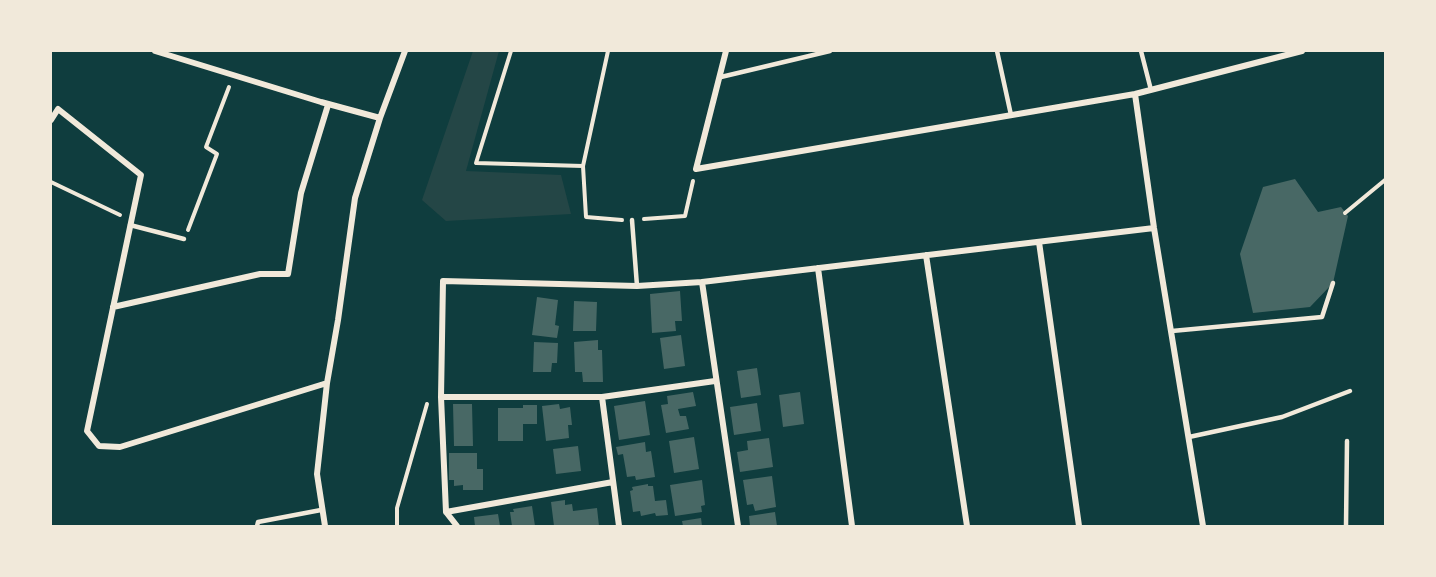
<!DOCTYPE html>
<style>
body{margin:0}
#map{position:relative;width:1436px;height:577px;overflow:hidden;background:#0f3d3e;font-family:Karla,sans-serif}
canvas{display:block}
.frame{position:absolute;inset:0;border:52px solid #f1e9da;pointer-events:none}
</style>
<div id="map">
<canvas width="1436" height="577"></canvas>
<div class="frame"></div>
</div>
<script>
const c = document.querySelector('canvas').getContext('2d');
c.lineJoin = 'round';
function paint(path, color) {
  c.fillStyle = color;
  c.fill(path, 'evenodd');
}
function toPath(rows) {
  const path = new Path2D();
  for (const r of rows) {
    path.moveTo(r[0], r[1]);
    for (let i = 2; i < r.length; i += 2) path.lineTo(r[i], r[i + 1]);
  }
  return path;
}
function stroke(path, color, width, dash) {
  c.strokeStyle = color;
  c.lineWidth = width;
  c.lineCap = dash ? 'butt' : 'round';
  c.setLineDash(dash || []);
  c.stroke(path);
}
paint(toPath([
 [473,51,499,51,466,171,561,175,571,214,446,221,422,200]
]), '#244646');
paint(toPath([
 [1295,179,1318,212,1341,207,1348,216,1333,283,1310,307,1253,313,1240,254,1263,187],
 [680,291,682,321,675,321,676,331,652,333,650,294],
 [537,297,558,300,555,325,559,326,557,338,532,335],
 [574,301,597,302,596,331,573,331],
 [681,335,685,366,664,369,660,338],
 [598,340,598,350,602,350,603,382,583,382,582,372,575,372,574,342],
 [534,342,558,343,557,363,552,363,551,372,533,372],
 [757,368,761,395,741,398,737,371],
 [693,392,696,406,678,409,680,416,686,416,689,429,666,433,661,405,668,404,667,396],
 [800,392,804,424,783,427,779,395],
 [645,401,650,435,619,440,614,406],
 [757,403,761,431,734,435,730,407],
 [453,404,472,404,473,446,454,446],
 [559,404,560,409,570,407,572,425,568,425,569,438,546,441,542,406],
 [523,405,537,405,537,424,523,424,523,441,498,441,498,408,523,408],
 [694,437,699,469,674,473,669,441],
 [769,438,773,467,740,472,737,452,748,450,747,441],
 [645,442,646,452,651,451,655,477,636,480,635,476,627,477,623,454,618,455,616,447],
 [578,446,581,471,556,474,553,449],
 [449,453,477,453,477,469,483,469,483,490,463,490,463,485,454,486,454,480,449,480],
 [772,476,776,507,755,511,753,504,747,505,743,480],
 [702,480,705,505,701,506,702,512,675,516,670,485],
 [648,484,648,486,653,486,655,501,666,500,668,515,656,516,655,513,641,516,640,511,633,512,630,491,633,490,632,487],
 [565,500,565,505,572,504,573,511,597,508,599,526,554,526,551,502],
 [532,506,535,526,512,526,510,512,514,512,513,509],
 [775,512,777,526,750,526,749,516],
 [498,514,500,526,475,526,474,517],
 [701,518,702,526,683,526,682,521]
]), '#486865');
stroke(toPath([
 [511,51,476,163,583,166],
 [608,51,583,166,586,217,622,220],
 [51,182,120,215],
 [1345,213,1385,180],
 [644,219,685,216,693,181],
 [188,230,217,154,206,147,229,87],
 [397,526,397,508,427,404]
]), '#f1e9da', 4);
stroke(toPath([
 [997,51,1011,115],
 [1141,51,1151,90],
 [721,77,830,51],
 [632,220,637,286],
 [130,225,184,239],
 [1172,331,1322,317,1333,283],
 [1189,437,1282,417,1350,391],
 [257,526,258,522,321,510],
 [1346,526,1347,441]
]), '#f1e9da', 4.5);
stroke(toPath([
 [155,51,321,102,380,118],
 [726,51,696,169,1135,94,1302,51],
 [1135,94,1154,228,1203,526],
 [51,120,58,109,141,175,87,431,99,446,120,447,327,383],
 [1039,242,1079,526],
 [926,255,967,526],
 [818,268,852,526],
 [702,282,738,526],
 [113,307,260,274,288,274,301,193,328,105],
 [441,397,602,397,715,381],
 [602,397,619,526],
 [446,512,613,482],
 [325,526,317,474,327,383,338,320,355,198,380,118,405,51],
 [457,526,446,512,441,397,443,281,637,286,702,282,1154,228]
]), '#f1e9da', 6);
</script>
